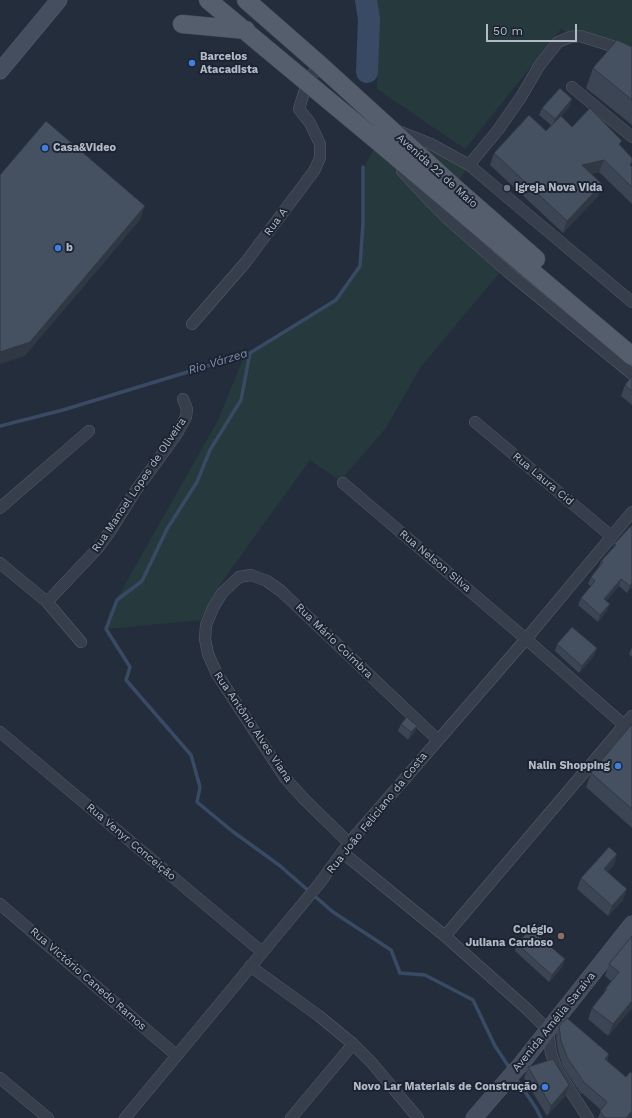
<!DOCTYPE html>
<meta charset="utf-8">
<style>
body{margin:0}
#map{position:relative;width:632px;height:1118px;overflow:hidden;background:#242d3c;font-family:"Work Sans",sans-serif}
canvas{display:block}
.scale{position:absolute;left:486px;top:24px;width:91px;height:18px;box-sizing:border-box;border:2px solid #b3bac7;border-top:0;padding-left:5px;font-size:12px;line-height:14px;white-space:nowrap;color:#b3bac7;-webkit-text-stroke:3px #1c2431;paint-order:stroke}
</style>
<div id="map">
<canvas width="632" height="1118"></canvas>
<div class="scale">50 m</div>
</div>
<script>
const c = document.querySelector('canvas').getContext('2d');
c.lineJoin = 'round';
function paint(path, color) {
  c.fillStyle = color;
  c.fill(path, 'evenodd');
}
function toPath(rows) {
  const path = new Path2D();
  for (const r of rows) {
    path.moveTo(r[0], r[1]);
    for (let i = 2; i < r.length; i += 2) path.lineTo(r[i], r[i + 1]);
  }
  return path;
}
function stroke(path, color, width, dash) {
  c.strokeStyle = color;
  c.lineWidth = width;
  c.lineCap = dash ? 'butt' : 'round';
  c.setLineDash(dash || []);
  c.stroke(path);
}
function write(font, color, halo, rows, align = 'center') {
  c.font = font + ' "Work Sans",sans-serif';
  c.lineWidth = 4;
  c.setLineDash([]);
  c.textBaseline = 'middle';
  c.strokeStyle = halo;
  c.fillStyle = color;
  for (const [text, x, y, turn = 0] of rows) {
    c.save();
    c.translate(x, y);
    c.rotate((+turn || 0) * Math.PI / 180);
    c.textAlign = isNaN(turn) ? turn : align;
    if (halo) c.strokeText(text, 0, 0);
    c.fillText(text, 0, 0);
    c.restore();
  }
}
paint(toPath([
 [376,0,632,0,632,64,561,29,465,149,377,89,379,15],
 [400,133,469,165,455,186],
 [381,134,632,347,632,370,506,265,420,368,386,428,340,481,310,460,219,586,201,620,106,629,109,613,218,420,243,359,336,300,360,266,363,223,363,170]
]), '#26393d');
stroke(toPath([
 [250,353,241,400,210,450,197,482,167,529,142,581,117,600,106,629,130,667,126,680,191,755,200,787,197,802,232,831,279,865,333,912,391,950,400,973,425,975,473,1000,495,1046,511,1070],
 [0,426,63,410,250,353,336,300,360,266,363,223,363,167],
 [515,1077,536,1108,541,1118]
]), '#394a64', 3.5);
stroke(toPath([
 [366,0,369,19,367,72]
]), '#394a64', 22);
const street = toPath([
 [572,87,632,137],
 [398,131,431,144,469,165,632,302],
 [469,165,498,130,521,97,539,66,558,42,570,37,580,36,612,46,632,55],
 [402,171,429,200,449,220,508,272,632,374],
 [192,324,245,263,314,171,320,158,320,144,310,123,299,109,307,83,319,64],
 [475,422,611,536],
 [343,483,526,639,632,732],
 [0,508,89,431],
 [0,563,47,602,81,642],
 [47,602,98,548,111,530,134,493,176,435,186,417,187,409,183,399],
 [0,732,262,952],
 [349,843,304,799,285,778,217,674,208,654,205,639,206,625,213,608,222,593,239,577,251,575,267,581,281,591,438,740],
 [342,852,445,936,528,1010,543,1025,548,1031,551,1053,557,1070,588,1118],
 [0,904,176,1055],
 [445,936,632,716],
 [250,966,319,1016,353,1044,372,1063,418,1118],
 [0,1078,48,1118],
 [125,1118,319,884,349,843,526,639,632,512],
 [291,1118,353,1044]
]);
const secondary = toPath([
 [0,71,59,0],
 [474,1118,521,1064,632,924]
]);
const primary = toPath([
 [208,0,375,139,632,356],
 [246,0,319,64,454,187,536,259],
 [182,24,246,30]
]);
stroke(street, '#555d6a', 12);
stroke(secondary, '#555d6a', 17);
stroke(primary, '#404855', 19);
stroke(street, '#373f4c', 11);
stroke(secondary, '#454e5f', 16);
stroke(primary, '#555e6c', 18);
paint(toPath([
 [632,47,632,125,586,88,593,68],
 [570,106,561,116,572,127,620,146,632,167,632,204,599,172,591,174,602,184,598,196,563,233,490,165,494,153,546,131,551,125,539,115,542,108],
 [632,376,632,405,621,396,625,385],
 [632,525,632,587,627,593,619,586,606,601,607,611,598,622,578,605,581,598,591,586,588,584,591,577,599,566,601,561,613,548,614,544],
 [557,644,597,648,594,656,579,673,555,651],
 [632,647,632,657,629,654],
 [401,724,417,726,414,733,408,740,398,731],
 [632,726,632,828,586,787,591,773],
 [617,854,614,865,607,872,623,900,608,916,577,889,581,878],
 [632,936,632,1008,608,1036,588,1019,592,1008,603,994,606,988,611,981,605,976,609,964],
 [517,944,565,959,562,967,549,982,515,951],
 [559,1026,609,1054,607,1061,626,1077,632,1073,632,1116,631,1118,598,1118,601,1110,582,1093,581,1094,563,1067,558,1051,556,1036],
 [528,1067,565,1096,547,1116,524,1078]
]), '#3b4553');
paint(toPath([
 [572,99,570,106,552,126,555,119],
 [604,160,599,172,577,177,582,165],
 [602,184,598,196,563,233,567,221],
 [145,206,140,220,25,356,0,364,0,352],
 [621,579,619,586,601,606,604,599],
 [632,583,632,587,627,593,630,586],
 [610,604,607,611,598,622,600,615],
 [597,648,594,656,579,673,582,666],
 [417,726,414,733,408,740,411,732],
 [617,854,614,865,600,880,604,869],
 [627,889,623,900,608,916,612,906],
 [565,959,562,967,549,982,552,975],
 [632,1001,632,1008,608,1036,613,1024],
 [609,1054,605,1064,605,1059],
 [569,1085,565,1096,547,1116,551,1106],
 [632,1111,632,1116,631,1118,626,1118]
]), '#303843');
const building = toPath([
 [617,40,632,47,632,100,593,68,617,40],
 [560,88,572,99,555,119,542,108,560,88],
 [590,108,622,141,619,144,632,158,632,162,630,165,632,167,632,187,604,160,582,165,602,184,567,221,494,153,529,115,546,131,561,116,572,127,590,108],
 [46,121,145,206,30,342,0,352,0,175,46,121],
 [632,376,632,391,625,385,632,376],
 [632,525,632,583,630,586,621,579,604,599,610,604,600,615,581,598,595,581,591,577,603,562,601,561,616,545,614,544,632,525],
 [572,627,597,648,582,666,557,644,572,627],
 [407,717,417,726,411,732,401,724,407,717],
 [631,725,632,726,632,809,591,773,631,725],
 [609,847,617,854,604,869,627,889,612,906,581,878,609,847],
 [530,929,565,959,552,975,517,944,530,929],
 [632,936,632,1001,613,1024,592,1008,607,989,606,988,619,972,609,964,632,936],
 [567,1018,609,1054,605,1059,626,1077,630,1072,632,1073,632,1111,626,1118,605,1118,600,1111,607,1102,585,1083,585,1084,567,1057,561,1041,559,1026,567,1018],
 [553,1059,569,1085,551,1106,528,1067,553,1059]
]);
paint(building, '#455060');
stroke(building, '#303843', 1);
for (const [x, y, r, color] of [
 [192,63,4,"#3f7fe0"],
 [45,148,4,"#3f7fe0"],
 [507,188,4,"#6b7280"],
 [58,248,4,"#3f7fe0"],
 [618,766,4,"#3f7fe0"],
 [561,936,4,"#8d6e63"],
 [545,1087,4,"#3f7fe0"]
]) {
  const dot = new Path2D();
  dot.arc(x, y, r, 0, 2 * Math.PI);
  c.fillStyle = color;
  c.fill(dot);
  stroke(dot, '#1c2431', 1.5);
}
write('bold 11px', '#b3bac7', '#1c2431', [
 ["Barcelos",200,57],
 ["Atacadista",200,70],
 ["Casa&Video",53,148],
 ["Igreja Nova Vida",515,188],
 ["b",66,248],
 ["Nalin Shopping",610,766,"right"],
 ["Colégio",553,930,"right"],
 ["Juliana Cardoso",553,943,"right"],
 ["Novo Lar Materiais de Construção",537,1087,"right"]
], 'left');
write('11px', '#b3bac7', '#1c2431', [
 ["Avenida 22 de Maio",437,171,42],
 ["Rua A",276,222,-53],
 ["Rua Laura Cid",543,479,40],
 ["Rua Manoel Lopes de Oliveira",139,485,-56],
 ["Rua Nelson Silva",435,561,40],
 ["Rua Mário Coimbra",334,641,44],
 ["Rua Antônio Alves Viana",253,727,56],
 ["Rua João Feliciano da Costa",377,813,-51],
 ["Rua Venyr Conceição",131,842,40],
 ["Rua Victório Canedo Ramos",88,979,41],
 ["Avenida Amélia Saraiva",554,1022,-51]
]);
write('italic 12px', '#7c8fae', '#1c2431', [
 ["Rio Várzea",218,362,-17]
]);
</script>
